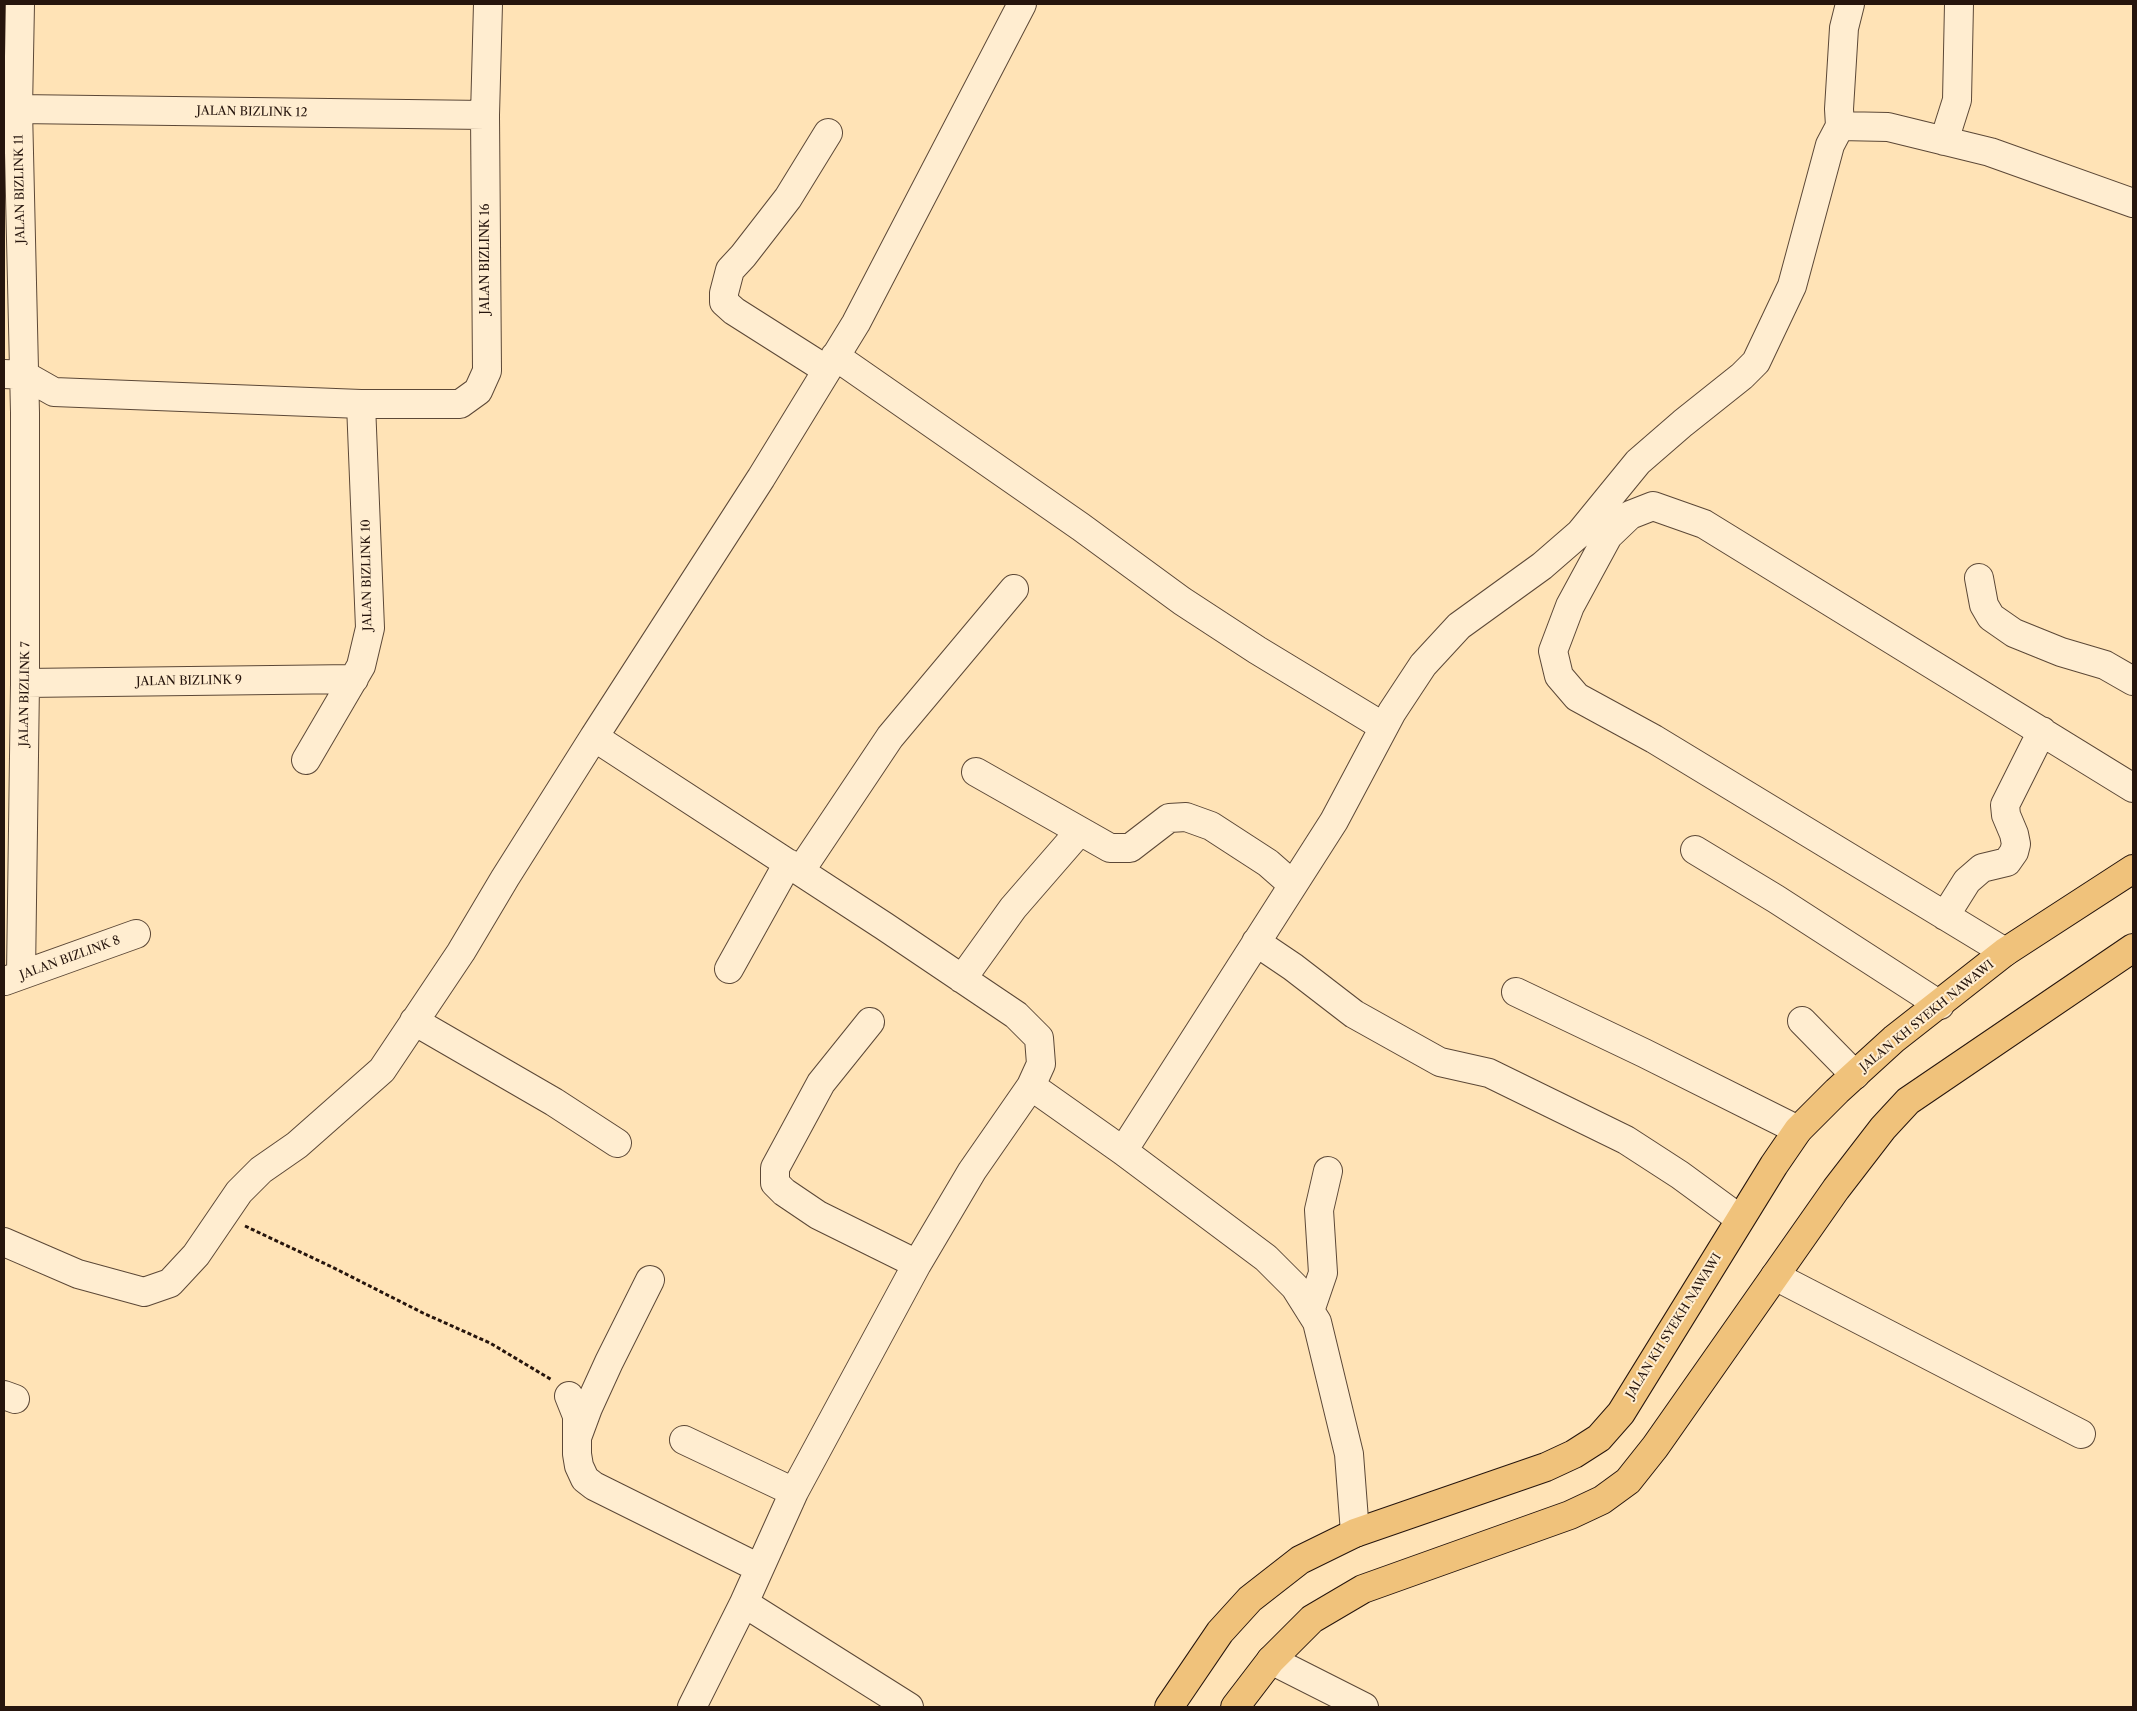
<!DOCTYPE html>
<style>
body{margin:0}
#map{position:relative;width:2137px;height:1711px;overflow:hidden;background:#ffe3b6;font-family:"Libre Caslon Text",serif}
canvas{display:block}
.frame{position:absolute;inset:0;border:5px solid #26150d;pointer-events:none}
</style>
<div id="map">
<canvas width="2137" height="1711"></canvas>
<div class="frame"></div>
</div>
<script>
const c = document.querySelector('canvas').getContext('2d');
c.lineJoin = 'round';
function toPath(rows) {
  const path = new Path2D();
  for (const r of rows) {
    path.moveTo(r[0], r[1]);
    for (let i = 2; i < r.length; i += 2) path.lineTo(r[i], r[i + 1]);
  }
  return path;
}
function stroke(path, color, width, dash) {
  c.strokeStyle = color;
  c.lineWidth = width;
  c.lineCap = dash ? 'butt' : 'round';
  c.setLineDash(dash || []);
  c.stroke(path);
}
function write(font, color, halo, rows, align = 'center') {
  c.font = font + ' "Libre Caslon Text",serif';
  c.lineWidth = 4;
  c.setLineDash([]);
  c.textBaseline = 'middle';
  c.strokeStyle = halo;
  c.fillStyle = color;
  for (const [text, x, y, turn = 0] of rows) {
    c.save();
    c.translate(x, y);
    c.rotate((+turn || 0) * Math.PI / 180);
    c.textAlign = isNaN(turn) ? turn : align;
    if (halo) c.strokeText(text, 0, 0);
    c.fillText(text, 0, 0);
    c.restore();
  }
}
const minor = toPath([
 [20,4,18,109,25,413,25,683,21,975],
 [1850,4,1844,28,1839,109,1840,126,1888,127,1990,152,2133,203],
 [18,109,485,115],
 [1944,141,1957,100,1959,4],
 [835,356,1081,527,1182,601,1257,650,1384,727],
 [827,370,734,311,724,302,724,293,730,270,743,256,788,198,828,133],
 [4,374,24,375,54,392,361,404,460,404,478,391,487,371,485,115,488,4],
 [1979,578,1984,605,1991,617,2014,633,2061,652,2105,665,2133,681],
 [25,683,354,679],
 [306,760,361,666,370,628,361,404],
 [976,772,1110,848,1130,848,1169,818,1186,817,1211,826,1268,863,1293,885],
 [1695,850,1776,899,1940,1005],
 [801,870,890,737,1014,589],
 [1945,916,1967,881,1982,868,2007,862,2014,852,2016,844,2014,834,2006,815,2005,805,2042,731],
 [1256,942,1293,967,1354,1014,1440,1062,1489,1073,1626,1140,1680,1175,1740,1219],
 [2005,952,1654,739,1577,697,1559,676,1553,651,1570,606,1608,536,1630,515,1653,506,1704,524,2133,788],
 [729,969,788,863],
 [962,979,1013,908,1079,832],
 [5,981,136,934],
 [1516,992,1644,1053,1798,1130],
 [414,1021,554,1102,617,1143],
 [1802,1021,1855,1075],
 [870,1022,821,1083,775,1168,775,1183,784,1192,818,1215,917,1264],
 [1031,1086,1123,1151,1266,1258,1295,1287,1317,1322,1349,1454,1355,1533],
 [1123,1151,1334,821,1392,712,1423,665,1459,626,1542,566,1580,533,1638,462,1683,423,1742,376,1756,362,1792,286,1830,145,1840,126],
 [4,1242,78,1274,144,1292,170,1283,196,1255,239,1192,261,1170,297,1145,382,1070,461,952,505,878,594,737],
 [1775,1276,2081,1434],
 [1310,1311,1323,1273,1319,1210,1328,1171],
 [4,1395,15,1399],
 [569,1396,577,1416,577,1454,579,1466,585,1479,594,1486,759,1568],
 [578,1435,588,1408,609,1362,650,1280],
 [684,1440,794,1492],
 [1271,1660,1364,1707],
 [692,1707,744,1603],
 [909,1707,744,1603,794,1492,917,1264,972,1171,1031,1086,1041,1064,1039,1038,1016,1015,884,926,594,737,761,478,856,323,1022,4]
]);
const major = toPath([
 [1169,1707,1220,1632,1250,1599,1300,1560,1355,1533,1546,1467,1574,1454,1599,1438,1621,1413,1774,1165,1798,1130,1837,1091,1894,1039,2005,952,2133,869],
 [1235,1707,1271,1660,1312,1619,1363,1589,1570,1515,1602,1500,1628,1481,1655,1447,1836,1189,1883,1128,1908,1101,2133,948]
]);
stroke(minor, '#5c4837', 30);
stroke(major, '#26150d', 30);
stroke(toPath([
 [245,1226,332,1267,423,1313,490,1343,552,1380]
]), '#26150d', 3, [4, 2.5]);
stroke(minor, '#ffedd0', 28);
stroke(major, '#f0c27b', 28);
write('12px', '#26150d', '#ffedd0', [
 ["JALAN BIZLINK 12",252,112,1],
 ["JALAN BIZLINK 11",20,189,-91],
 ["JALAN BIZLINK 16",486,259,-90],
 ["JALAN BIZLINK 10",367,575,-91],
 ["JALAN BIZLINK 9",189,681,-1],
 ["JALAN BIZLINK 7",25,694,-89],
 ["JALAN BIZLINK 8",70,958,-20],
 ["JALAN KH SYEKH NAWAWI",1927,1016,-39],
 ["JALAN KH SYEKH NAWAWI",1674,1326,-58]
]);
</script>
